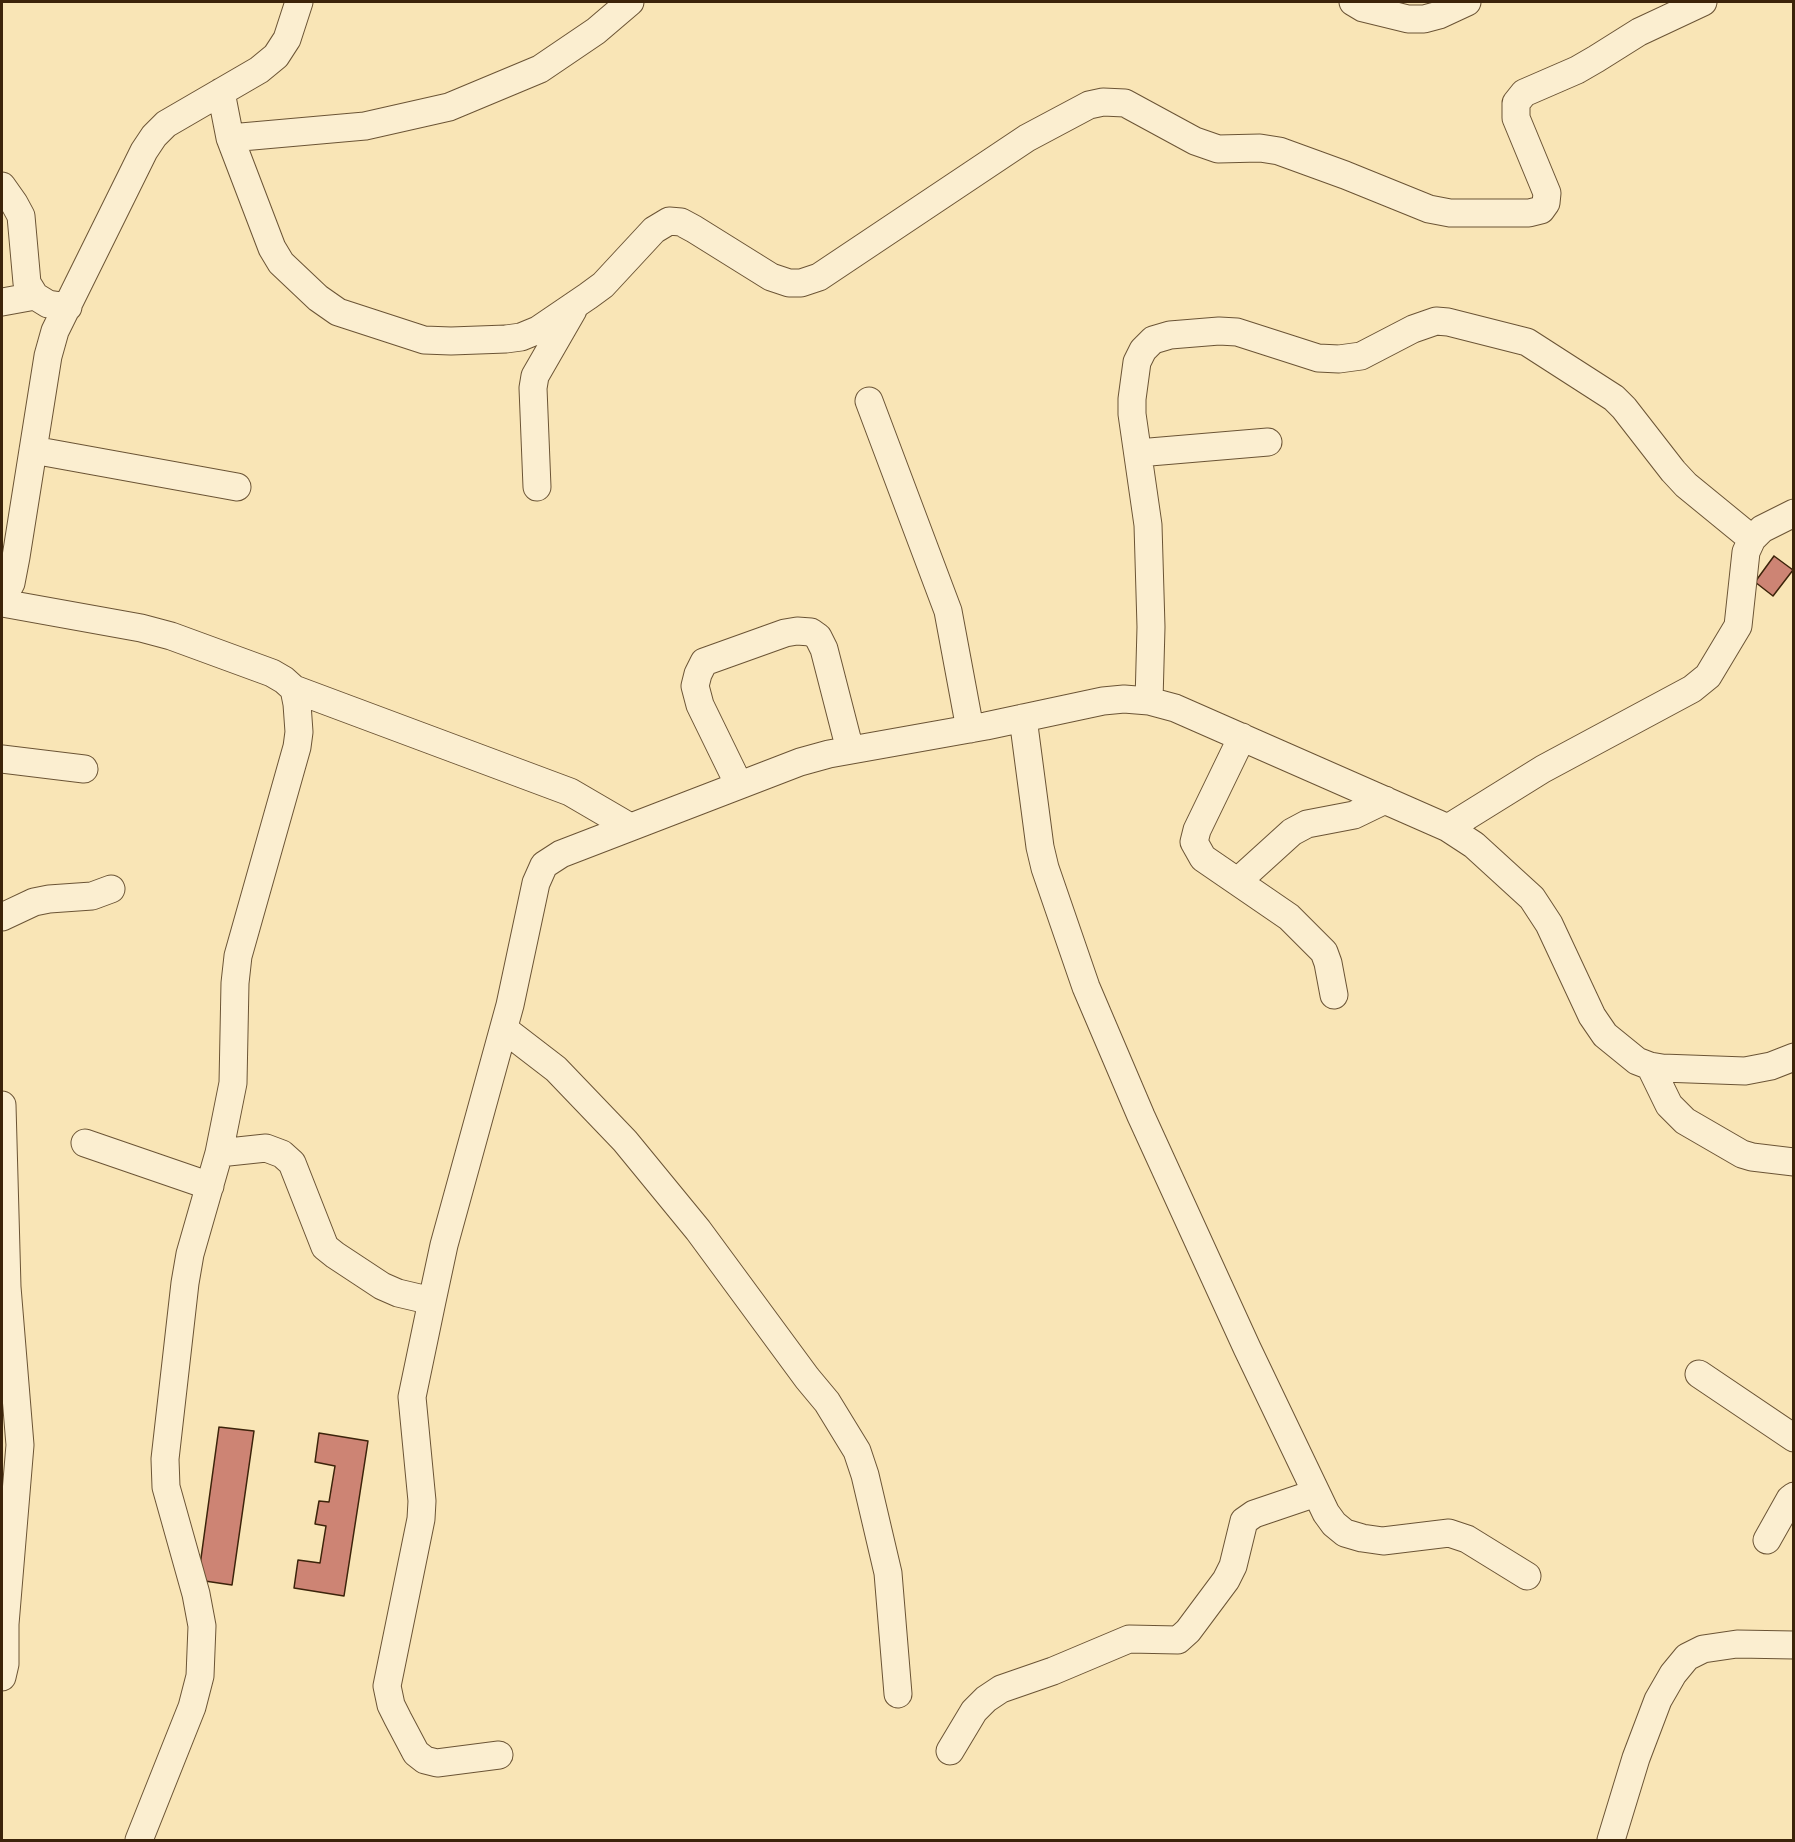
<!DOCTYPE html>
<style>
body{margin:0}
#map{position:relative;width:1795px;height:1842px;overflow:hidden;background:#f9e5b6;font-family:Cardo,serif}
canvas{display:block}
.frame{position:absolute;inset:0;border:3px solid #3c230a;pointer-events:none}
</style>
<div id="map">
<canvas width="1795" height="1842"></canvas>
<div class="frame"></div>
</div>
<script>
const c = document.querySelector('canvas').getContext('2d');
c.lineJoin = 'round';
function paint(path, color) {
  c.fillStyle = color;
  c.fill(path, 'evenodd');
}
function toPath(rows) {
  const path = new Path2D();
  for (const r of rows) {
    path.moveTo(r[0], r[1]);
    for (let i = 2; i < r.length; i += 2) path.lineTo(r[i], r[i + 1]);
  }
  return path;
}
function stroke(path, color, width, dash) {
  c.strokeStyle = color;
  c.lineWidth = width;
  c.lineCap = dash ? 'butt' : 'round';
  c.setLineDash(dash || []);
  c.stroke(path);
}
const building = toPath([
 [1774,556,1793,570,1773,596,1755,582,1774,556],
 [219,1427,254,1431,232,1585,198,1580,219,1427],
 [319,1433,368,1441,344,1596,294,1588,298,1560,320,1563,326,1526,315,1524,319,1501,329,1502,335,1466,315,1462,319,1433]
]);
paint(building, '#cd8474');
stroke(building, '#3c230a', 1.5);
const minor = toPath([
 [1353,2,1363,8,1408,19,1424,19,1439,15,1467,2],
 [221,92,230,138,272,248,281,263,318,298,338,312,424,340,451,341,506,339,521,337,538,330,588,296,603,285,654,230,669,221,681,222,694,229,771,277,789,283,801,283,819,277,1027,138,1089,105,1103,102,1125,103,1195,141,1218,149,1260,148,1279,151,1345,175,1429,209,1450,213,1529,213,1541,210,1546,203,1547,193,1516,118,1516,103,1524,93,1577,70,1596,59,1639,32,1703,2],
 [230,138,365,126,449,107,540,69,596,31,630,2],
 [2,186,14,203,21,216,27,283,35,296,48,304,68,307],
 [2,302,35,296],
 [869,401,948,611,970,729],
 [33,450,237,487],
 [1138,453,1268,442],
 [537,487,533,388,535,376,573,310],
 [2,600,11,583,16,557,48,356,55,331,144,151,154,136,166,124,259,70,276,56,287,39,299,2],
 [2,603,141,628,171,636,272,673,284,680,294,689,297,704,299,732,297,747,238,956,235,983,233,1083,219,1153,190,1254,185,1283,165,1459,166,1487,196,1594,202,1626,200,1676,192,1707,139,1840],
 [294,689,570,792,630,827],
 [1149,701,1151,627,1148,525,1132,414,1132,399,1137,362,1143,350,1153,340,1170,335,1219,331,1237,332,1318,358,1339,359,1361,356,1413,329,1436,321,1448,322,1527,342,1614,398,1624,408,1673,471,1686,485,1752,539],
 [1023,718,1040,847,1045,868,1086,987,1141,1116,1247,1348,1326,1513,1334,1524,1345,1533,1362,1538,1383,1541,1449,1533,1467,1539,1527,1576],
 [1242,737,1197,830,1194,842,1203,858,1289,917,1324,952,1328,963,1334,995],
 [2,759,84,769],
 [739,785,700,705,695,686,698,674,704,662,785,633,797,631,811,632,818,637,824,649,850,750],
 [1448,828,1543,769,1692,689,1708,676,1738,626,1746,552,1752,539,1762,529,1794,513],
 [1238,881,1292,832,1307,824,1354,815,1385,800],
 [2,917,34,902,49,899,92,896,111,889],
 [504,1029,556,1069,625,1141,698,1230,807,1378,827,1402,857,1451,865,1475,888,1573,898,1694],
 [1650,1066,1669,1105,1685,1121,1742,1154,1752,1157,1794,1162],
 [2,1105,7,1287,20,1445,5,1624,5,1664,2,1677],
 [85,1143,210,1186],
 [219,1153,266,1148,282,1154,292,1163,325,1247,335,1255,382,1286,398,1293,432,1301],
 [1699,1374,1794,1438],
 [1767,1540,1790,1499,1794,1496],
 [950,1751,974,1711,986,1699,1001,1689,1053,1671,1129,1639,1178,1640,1188,1631,1226,1580,1233,1566,1244,1521,1254,1514,1316,1493],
 [499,1755,437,1763,425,1760,416,1753,398,1719,391,1705,387,1686,421,1519,422,1501,412,1397,432,1301,444,1245,510,1005,536,883,544,865,561,854,800,762,829,754,986,726,1103,701,1124,699,1149,701,1175,708,1448,828,1474,845,1532,898,1549,924,1592,1016,1605,1035,1637,1061,1650,1066,1662,1068,1745,1071,1771,1066,1794,1057],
 [1611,1840,1636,1758,1658,1700,1673,1674,1687,1657,1703,1649,1737,1644,1794,1645]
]);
stroke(minor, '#6b5435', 29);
stroke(minor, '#fbeed0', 27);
</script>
